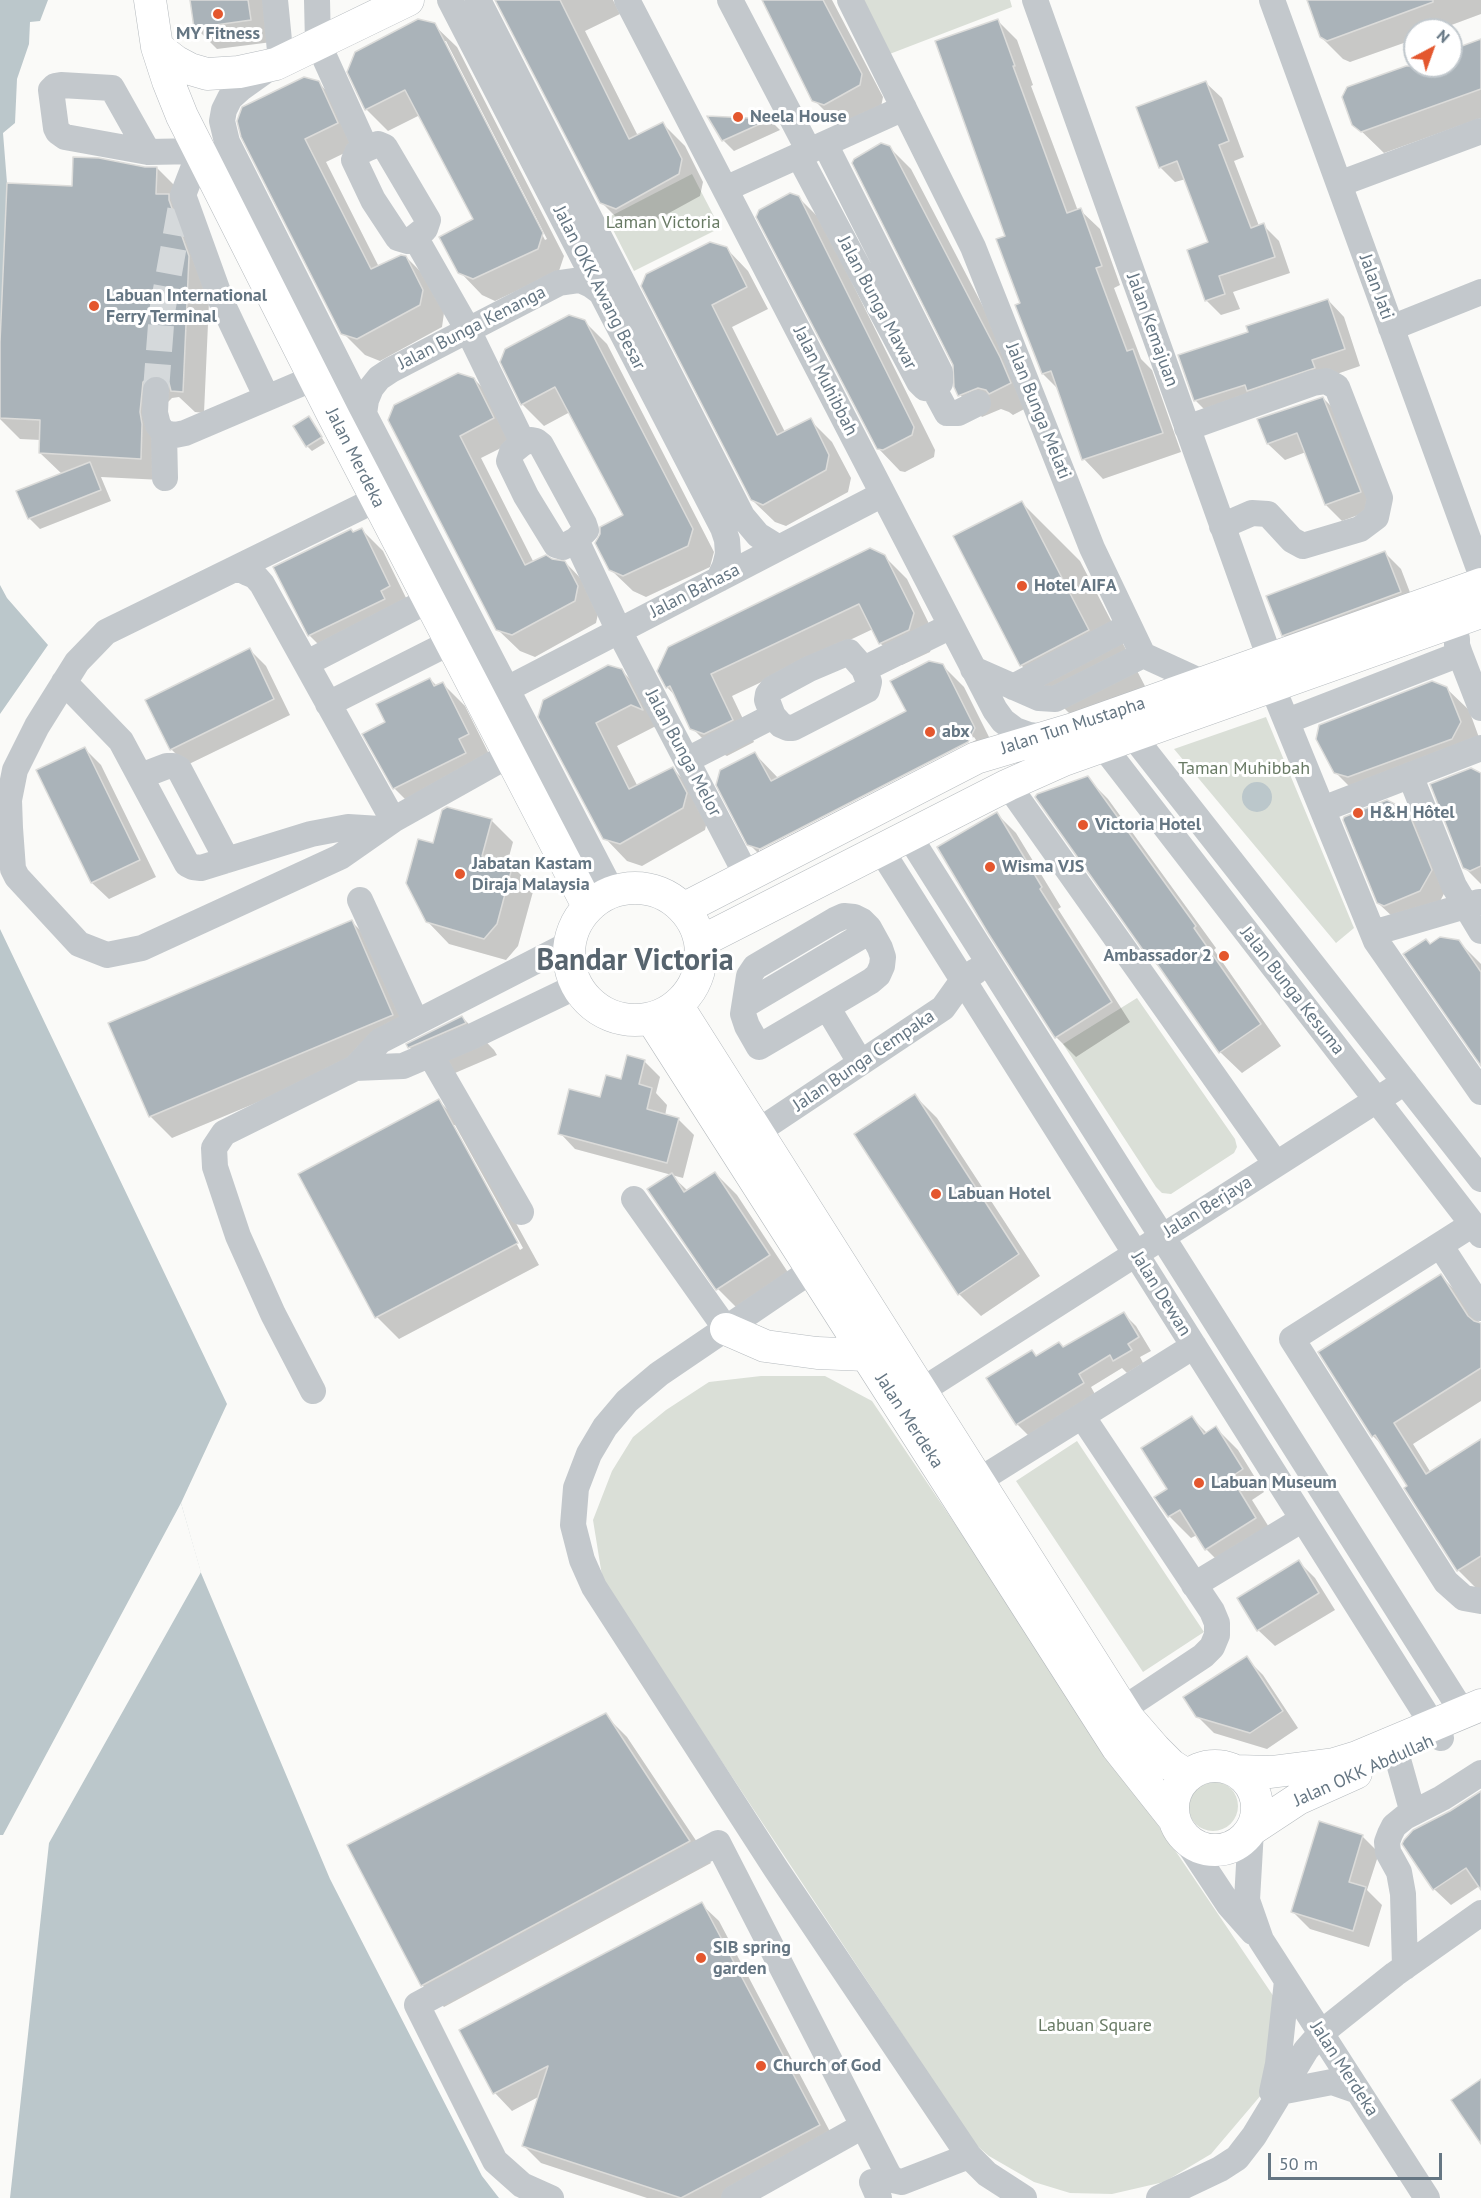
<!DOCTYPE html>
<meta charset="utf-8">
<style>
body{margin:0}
#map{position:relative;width:1481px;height:2198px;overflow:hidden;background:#fafaf8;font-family:"PT Sans",sans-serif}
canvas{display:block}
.north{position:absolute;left:1403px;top:18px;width:60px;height:60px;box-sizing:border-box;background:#fff;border:2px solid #c1c8cd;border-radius:50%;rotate:41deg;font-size:16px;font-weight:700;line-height:24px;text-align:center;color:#657683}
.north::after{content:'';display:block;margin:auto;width:21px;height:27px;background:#e4572e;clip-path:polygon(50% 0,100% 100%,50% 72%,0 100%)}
.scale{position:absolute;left:1268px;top:2153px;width:174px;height:27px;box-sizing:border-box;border:3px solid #657683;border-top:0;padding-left:8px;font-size:18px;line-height:21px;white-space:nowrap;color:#657683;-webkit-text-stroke:4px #fff;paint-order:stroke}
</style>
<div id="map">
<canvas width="1481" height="2198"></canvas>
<div class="north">N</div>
<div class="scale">50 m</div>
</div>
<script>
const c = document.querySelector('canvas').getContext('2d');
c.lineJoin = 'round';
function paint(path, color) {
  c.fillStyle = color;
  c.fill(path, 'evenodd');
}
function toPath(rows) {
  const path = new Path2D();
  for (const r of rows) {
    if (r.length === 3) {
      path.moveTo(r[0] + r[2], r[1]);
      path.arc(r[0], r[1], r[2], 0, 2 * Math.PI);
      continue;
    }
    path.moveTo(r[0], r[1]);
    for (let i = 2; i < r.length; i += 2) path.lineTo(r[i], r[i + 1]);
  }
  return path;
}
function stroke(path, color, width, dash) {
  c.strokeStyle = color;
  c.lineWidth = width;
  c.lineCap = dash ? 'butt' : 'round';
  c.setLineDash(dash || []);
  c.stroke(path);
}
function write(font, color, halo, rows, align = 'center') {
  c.font = font + ' "PT Sans",sans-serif';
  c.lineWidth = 6;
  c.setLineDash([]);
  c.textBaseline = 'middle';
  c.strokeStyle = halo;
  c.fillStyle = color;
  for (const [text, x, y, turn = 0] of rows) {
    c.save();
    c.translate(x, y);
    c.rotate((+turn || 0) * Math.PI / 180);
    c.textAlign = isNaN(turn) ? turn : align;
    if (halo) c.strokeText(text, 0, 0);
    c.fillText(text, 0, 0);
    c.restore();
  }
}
paint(toPath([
 [859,0,1010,0,1012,7,887,55],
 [692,174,720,228,634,271,607,218],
 [1266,717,1354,928,1336,943,1174,749],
 [1137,998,1235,1139,1237,1147,1234,1153,1171,1194,1162,1193,1156,1187,1063,1044],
 [761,1376,825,1376,872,1401,1274,1997,1284,2068,1211,2154,1164,2182,1112,2194,1070,2193,1034,2182,989,2156,975,2144,603,1582,593,1520,612,1471,633,1437,666,1410,709,1382],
 [1077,1441,1204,1632,1143,1672,1016,1481],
 [1213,1806,25]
]), '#dadfd7');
paint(toPath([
 [0,0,48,0,40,21,30,22,29,44,17,79,15,123,3,133,7,183,0,342],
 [0,585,7,598,48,645,0,714],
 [1257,797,15],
 [0,929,227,1404,181,1503,201,1573,330,1879,482,2176,499,2198,0,2198]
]), '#bbc7cb');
paint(toPath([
 [181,1503,201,1572,49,1843,10,2198,0,2198,0,1835,3,1835]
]), '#fafaf8');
paint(toPath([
 [191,0,266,0,272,42,217,49,195,27],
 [497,0,613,0,620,14,585,31,638,136,663,124,685,146,703,182,700,196,638,230,624,225,601,202],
 [764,0,832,0,883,97,881,107,846,127,836,122,814,100],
 [1313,0,1481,0,1481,14,1438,30,1415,30,1415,39,1350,62,1343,59,1321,37],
 [998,21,1017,40,1033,85,1031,86,1078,211,1080,210,1100,229,1120,285,1114,288,1141,359,1152,370,1181,452,1103,479,1084,459,1059,390,1043,374,1022,304,1007,237],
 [434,25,457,47,564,256,559,271,495,301,482,295,460,272,475,220,420,115,388,131,366,109],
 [443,41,446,41,547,239,545,240],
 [1481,41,1481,118,1384,153,1354,124,1348,88,1415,64,1451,66,1451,52],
 [318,82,340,105,359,146,326,162,379,267,406,257,428,279,444,313,442,327,380,361,365,355,343,333,243,136],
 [1206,83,1222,98,1244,157,1234,161,1259,226,1263,225,1279,241,1290,273,1233,292,1240,309,1221,315,1206,300,1210,243,1186,179,1175,182,1160,167],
 [710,117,770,120,780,130,734,151,723,140],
 [889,147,911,169,1022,381,1032,405,1013,415,1009,412,1001,409,982,417,960,395,955,365],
 [145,168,157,168,179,190,210,279,204,413,195,412,179,397,172,398,165,405,162,480,101,477,111,501,40,529,29,518,62,474,40,453,41,440,20,439,0,419,0,378,73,188],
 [798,197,821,220,935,450,934,457,905,472,900,471,878,448],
 [726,248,748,271,768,309,732,327,785,432,810,420,832,442,851,478,848,492,786,526,775,522,752,500,643,286],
 [1328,300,1344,317,1360,366,1212,417,1195,400,1250,333],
 [584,321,607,344,714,552,710,567,646,597,633,591,610,569,625,516,570,412,544,426,522,404],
 [474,379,496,401,515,441,481,458,534,563,551,561,565,562,587,585,599,609,596,623,535,657,520,651,497,629,390,420],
 [1317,399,1324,399,1341,416,1377,508,1342,521,1326,505,1306,452,1285,460,1268,444,1259,420],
 [309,418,325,443,312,451,307,446],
 [1022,503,1080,561,1146,688,1079,723,1021,665,955,537],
 [361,529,383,551,411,608,331,657,309,635,275,567],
 [1385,553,1401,569,1416,608,1299,651,1283,635],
 [884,556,907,579,935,636,930,652,902,665,880,643,873,629,732,696,754,742,727,756,714,750,692,728,677,698,667,687],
 [250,650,266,666,290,715,187,765,171,749],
 [942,665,964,687,996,751,771,866,749,844,755,754,779,779,908,712],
 [974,737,976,740,759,851,759,848],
 [621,670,644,693,663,730,654,727,617,746,638,787,673,769,695,791,708,816,705,830,642,866,627,861,605,838,545,701],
 [430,679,437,686,443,684,465,706,490,756,416,810,394,788,387,723],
 [1446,688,1469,710,1481,743,1358,795,1336,773],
 [84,748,101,765,156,877,109,899,92,883,38,771],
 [1481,775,1481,884,1464,867],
 [1087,778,1108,799,1216,948,1214,950,1281,1046,1242,1073,1220,1052,1165,973,1151,959],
 [1407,812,1424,829,1447,888,1437,907,1395,919,1378,903],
 [997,814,1016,833,1061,907,1058,909,1130,1022,1076,1057,1056,1037],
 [491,820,513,842,507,864,512,866,534,888,518,946,506,960,449,944,427,921,434,845],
 [352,922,374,944,414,1037,172,1138,150,1116],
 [1458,941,1481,964,1481,1063,1430,945],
 [462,1017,494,1050,497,1055,441,1079,409,1047],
 [644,1061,660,1077,656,1093,667,1105,665,1116,678,1119,694,1135,683,1178,575,1149,560,1133],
 [915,1096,937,1118,1040,1276,981,1316,959,1294],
 [439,1101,461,1123,539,1265,399,1339,377,1317,300,1175],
 [451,1125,455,1125,523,1248,520,1250],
 [715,1173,737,1195,791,1277,740,1311,718,1289,671,1175,688,1191],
 [1441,1276,1461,1296,1481,1324,1481,1401,1413,1444,1431,1473,1481,1441,1481,1588,1478,1590,1458,1570,1410,1486,1385,1448,1373,1436],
 [1124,1314,1136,1326,1151,1351,1140,1357,1143,1363,1127,1373,1122,1368,1091,1387,1096,1396,1030,1437,1017,1424,1037,1357,1064,1349],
 [1192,1418,1207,1433,1216,1428,1238,1450,1264,1492,1252,1500,1277,1540,1228,1571,1206,1549,1197,1535,1191,1538,1169,1516],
 [1299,1562,1315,1578,1335,1610,1275,1646,1258,1630],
 [1246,1658,1263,1675,1298,1728,1267,1749,1214,1733,1197,1716],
 [605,1715,627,1737,711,1863,444,2007,422,1985],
 [1481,1792,1481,1885,1451,1905,1434,1889,1451,1812],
 [1362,1836,1379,1853,1367,1890,1382,1905,1369,1947,1310,1929,1293,1912],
 [701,1904,719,1921,836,2143,731,2198,647,2198,541,2163,524,2146,540,2096,512,2111,495,2093,461,2031]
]), '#0003');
const building = toPath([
 [190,0,248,0,251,20,194,28,190,0],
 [495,0,560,0,629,139,663,122,682,159,679,174,616,209,600,203,495,0],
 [762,0,823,0,862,74,860,85,824,105,812,101,762,0],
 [1307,0,1433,0,1433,2,1327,41,1320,37,1307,0],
 [418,19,435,23,543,233,538,249,473,279,458,273,439,237,473,219,405,90,365,110,347,72,355,52,418,19],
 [998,19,1015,66,1013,66,1067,213,1081,208,1102,266,1096,268,1127,351,1133,349,1163,433,1082,460,1051,371,1042,374,1015,305,1020,303,996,239,1005,236,935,41,998,19],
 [1481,39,1481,89,1361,132,1352,125,1342,97,1347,87,1406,66,1451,66,1451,50,1481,39],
 [304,77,319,81,338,123,305,139,371,269,401,255,406,256,423,290,420,305,357,339,341,334,241,137,237,121,242,107,304,77],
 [1206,81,1229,141,1219,145,1251,228,1264,223,1275,257,1219,276,1225,294,1205,301,1187,250,1208,242,1177,161,1159,168,1136,107,1206,81],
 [707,116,771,119,722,141,707,116],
 [881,143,890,146,1000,357,1011,383,989,394,986,390,978,388,958,396,954,387,953,365,852,163,854,159,881,143],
 [73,157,99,158,145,167,157,167,156,194,169,194,169,200,189,256,183,392,171,391,169,383,164,377,157,375,150,376,143,382,140,412,142,424,141,459,39,453,40,420,0,418,0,342,7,183,72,186,73,157],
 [790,193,799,196,914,427,912,435,883,450,877,449,756,217,759,210,790,193],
 [710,242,727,247,747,287,712,305,777,435,811,418,829,455,826,470,763,505,751,500,641,286,646,274,710,242],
 [1328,299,1345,349,1312,360,1315,368,1247,391,1245,385,1194,401,1178,355,1248,332,1246,326,1328,299],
 [569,315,585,320,693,529,688,546,623,576,609,570,595,543,600,534,600,527,623,515,555,387,521,405,500,362,505,349,569,315],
 [458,373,474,378,494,418,460,436,525,565,546,555,552,559,565,561,578,586,575,601,512,635,496,630,388,420,394,405,458,373],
 [1323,397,1361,492,1325,505,1297,433,1267,444,1257,419,1323,397],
 [309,416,322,437,306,447,293,426,309,416],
 [90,462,101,490,28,519,16,491,90,462],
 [1022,501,1089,630,1020,666,953,536,1022,501],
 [362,528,390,586,381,591,385,599,308,636,273,567,351,529,353,532,362,528],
 [870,548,885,555,914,613,909,630,879,644,859,604,711,674,733,720,704,734,690,729,670,686,666,688,657,671,668,647,870,548],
 [1385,551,1401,592,1282,636,1266,596,1385,551],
 [250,648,274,699,170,750,145,700,250,648],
 [929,661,943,664,975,728,968,742,760,849,747,845,716,785,720,770,755,752,771,781,906,711,890,681,929,661],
 [608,665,622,669,643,710,631,705,596,723,629,789,673,767,687,793,683,808,620,844,603,839,538,717,543,700,608,665],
 [430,678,434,686,443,682,469,734,459,739,466,753,393,789,362,734,385,722,376,704,430,678],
 [1432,681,1447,687,1461,722,1452,739,1348,777,1334,773,1316,739,1319,725,1432,681],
 [85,747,140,860,91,883,36,770,85,747],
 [1471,768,1481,773,1481,866,1470,871,1463,868,1430,784,1471,768],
 [1088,776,1196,926,1194,928,1261,1024,1219,1053,1153,958,1150,960,1035,797,1037,794,1088,776],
 [1387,800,1408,811,1432,870,1420,891,1384,906,1377,903,1343,820,1344,817,1387,800],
 [447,807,492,819,482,856,513,864,497,924,484,939,426,922,406,883,418,839,433,843,442,810,447,807],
 [997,812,1042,887,1040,889,1112,1002,1055,1038,988,933,937,847,997,812],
 [352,920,393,1015,149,1117,108,1023,352,920],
 [1440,937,1459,940,1481,972,1481,1066,1403,954,1426,939,1430,944,1440,937],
 [462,1016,466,1023,408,1048,406,1044,462,1016],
 [627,1055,645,1060,639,1084,652,1088,647,1109,679,1118,667,1163,558,1134,569,1089,600,1097,606,1075,621,1079,627,1055],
 [915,1094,1019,1254,958,1295,854,1134,915,1094],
 [439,1099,518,1243,375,1318,298,1174,439,1099],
 [715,1172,770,1255,716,1290,647,1189,672,1173,684,1192,715,1172],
 [1441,1274,1468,1316,1474,1321,1481,1323,1481,1368,1394,1423,1426,1474,1481,1439,1481,1556,1457,1571,1404,1488,1407,1486,1375,1435,1372,1437,1318,1352,1441,1274],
 [1124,1312,1139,1337,1128,1344,1132,1350,1113,1361,1110,1355,1079,1374,1084,1383,1016,1425,986,1378,1032,1350,1036,1356,1059,1342,1063,1347,1124,1312],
 [1192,1416,1204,1434,1216,1426,1243,1469,1231,1477,1256,1518,1205,1550,1180,1510,1168,1517,1154,1497,1167,1489,1141,1448,1192,1416],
 [1299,1560,1319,1593,1257,1631,1237,1598,1299,1560],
 [1247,1656,1283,1711,1250,1733,1196,1717,1183,1697,1247,1656],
 [606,1713,690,1841,421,1986,347,1845,606,1713],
 [1481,1791,1481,1890,1466,1868,1433,1890,1402,1844,1404,1840,1413,1830,1450,1811,1481,1791],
 [1319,1821,1363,1835,1349,1882,1366,1887,1353,1931,1291,1912,1319,1821],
 [702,1902,820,2125,681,2198,522,2146,548,2066,493,2094,459,2030,702,1902],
 [1481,2079,1481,2144,1451,2100,1481,2079]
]);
paint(building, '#aab3b9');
stroke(building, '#dcdcda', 1.5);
stroke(toPath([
 [156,390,162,312,183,195]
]), '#d5d9db', 26, [26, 13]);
const major = toPath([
 [150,0,157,47,168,81,182,116,334,417,588,906],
 [157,47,175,61,190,69,207,74,239,72,276,64,408,0],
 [635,954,66],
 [683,909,976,758,1073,729,1481,584],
 [700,942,1008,785,1064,760,1481,612],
 [677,1005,1129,1719,1155,1749,1171,1765,1188,1776],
 [651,1018,1117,1747,1174,1819],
 [726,1329,765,1346,817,1353,866,1355],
 [1215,1808,42],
 [1236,1771,1271,1772,1334,1764,1357,1757,1481,1705],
 [1251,1830,1298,1799,1356,1773]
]);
stroke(major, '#b5babe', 33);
stroke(toPath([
 [275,0,281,61],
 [317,0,318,43,366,149,378,144,385,147,428,220,425,229,415,237,468,330,523,443,531,440,536,441,541,445,584,524,586,530,576,540,619,631,747,876],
 [450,0,723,528,727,540,728,554,725,566,719,579],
 [478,0,742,516,758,535,779,548],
 [627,0,995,710,1003,721,1015,730,1029,735,1045,737],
 [730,0,809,151],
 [850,0,973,247,1092,548,1143,655,1204,683],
 [1035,0,1270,659],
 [1272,0,1481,574],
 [268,69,240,89,230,98,224,110,222,121,227,142,364,414,612,892],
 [366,149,357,153,354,160,373,200,398,238,408,241,415,237],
 [148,152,112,88,61,85,55,86,51,90,56,128,58,132,65,137,148,152,200,151,183,195,222,303,267,398],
 [799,156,919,382,925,388,934,389,940,383,940,372,825,144],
 [1339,184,1481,131],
 [725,189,904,108],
 [1391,328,1481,292],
 [934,389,947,413,958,413,978,403],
 [156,390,155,413,158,425,164,433,175,435,185,433,314,378],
 [364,414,366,400,371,388,379,378,391,370,559,283,580,280,591,285,602,293],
 [1187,428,1313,383,1326,381,1337,387,1380,498,1376,517,1360,529,1303,546,1292,540,1268,514,1252,513,1222,526],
 [164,433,165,478],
 [523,443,512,452,509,461,526,496,556,545,563,547,576,540],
 [377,499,106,632,77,662,37,726,15,770,9,800,10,828,13,869,17,877,79,944,107,955,142,948,340,857,393,820,509,755],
 [232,570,242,570,248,573,255,576,262,584,393,820],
 [1457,639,1457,645,1460,654,1481,708],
 [849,652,864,669,869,682,867,690,793,728,788,728,781,725,773,716,767,700,768,694,772,689,809,669,849,652],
 [307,663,429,600],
 [864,669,951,626],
 [973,669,1039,698,1055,699,1143,655],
 [64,682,121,741,187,864,193,867,201,868,311,834,348,827,380,829],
 [1272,686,1376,941,1481,1092],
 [1013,687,1129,626],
 [507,689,883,494],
 [328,704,451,642],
 [1287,721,1460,654],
 [1133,736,1481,1179],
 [1103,746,1481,1235],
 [687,760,773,716],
 [1410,775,1454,886,1481,931],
 [141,776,167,766,173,766,179,769,227,860],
 [1008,785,1276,1164],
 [1323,809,1481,748],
 [909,836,1463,1713],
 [881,850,1441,1738],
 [360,900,416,1022],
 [1373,933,1479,902],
 [745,1005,870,931],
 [827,1007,759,1047,747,1026,743,1014,749,976,755,967,835,920,844,916,854,917,862,921,869,928,880,948,883,957,882,966,878,975,871,981,827,1007,860,1062],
 [430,1054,521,1212],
 [355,1068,403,1066,473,1036,577,986],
 [757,1132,943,1008,963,980,976,971],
 [634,1199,726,1329],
 [1473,1224,1292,1339,1446,1582,1464,1598,1481,1601],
 [1440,1245,1481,1308],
 [812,1270,659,1374,627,1401,605,1427,589,1454,576,1488,573,1525,582,1560,594,1587,776,1869,969,2156,987,2174,1024,2198],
 [313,1391,273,1314,238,1236,215,1167,214,1148,224,1133,355,1068,380,1041,569,944],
 [921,1391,1405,1082],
 [1082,1416,1212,1611,1217,1623,1217,1635,1212,1647,1203,1656,1123,1709],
 [978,1481,1194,1346],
 [1194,1585,1303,1519],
 [1397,1756,1413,1813],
 [1251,1830,1247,1900,1261,1940,1427,2198],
 [1184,1837,1229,1905,1253,1932],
 [1405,1967,1403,1894,1399,1872,1388,1852,1387,1842,1390,1834,1394,1826,1405,1817,1442,1798,1481,1773],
 [1272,2092,1278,2064,1287,1981],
 [1280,2092,1332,2082,1358,2091],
 [872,2182,879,2198],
 [551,2198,522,2185,495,2161,417,2005,718,1843,888,2174,893,2180,902,2182,969,2156],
 [734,2198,863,2126],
 [1159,2198,1220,2169,1237,2158,1254,2136,1306,2050,1321,2033,1395,1974,1481,1913]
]), '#c3c8cc', 26);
stroke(major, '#fff', 32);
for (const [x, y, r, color] of [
 [218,14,6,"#e4572e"],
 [738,117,6,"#e4572e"],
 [94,306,6,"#e4572e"],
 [1022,586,6,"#e4572e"],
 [930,732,6,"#e4572e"],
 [1358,813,6,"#e4572e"],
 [1083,825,6,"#e4572e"],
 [990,867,6,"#e4572e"],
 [460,874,6,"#e4572e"],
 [1224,956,6,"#e4572e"],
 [936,1194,6,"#e4572e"],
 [1199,1483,6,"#e4572e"],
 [701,1958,6,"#e4572e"],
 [761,2066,6,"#e4572e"]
]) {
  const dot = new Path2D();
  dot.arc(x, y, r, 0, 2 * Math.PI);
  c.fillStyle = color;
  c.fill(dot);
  stroke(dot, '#fff', 2);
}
write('bold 18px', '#657683', '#fff', [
 ["MY Fitness",218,34,"center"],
 ["Neela House",750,117],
 ["Labuan International",106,296],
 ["Ferry Terminal",106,317],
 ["Hotel AIFA",1034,586],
 ["abx",942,732],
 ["H&H Hôtel",1370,813],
 ["Victoria Hotel",1095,825],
 ["Jabatan Kastam",472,864],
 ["Diraja Malaysia",472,885],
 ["Wisma VJS",1002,867],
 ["Ambassador 2",1212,956,"right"],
 ["Labuan Hotel",948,1194],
 ["Labuan Museum",1211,1483],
 ["SIB spring",713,1948],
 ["garden",713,1969],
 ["Church of God",773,2066]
], 'left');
write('18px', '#687a64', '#fff', [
 ["Laman Victoria",663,223],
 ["Taman Muhibbah",1244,769],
 ["Labuan Square",1095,2026]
]);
write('18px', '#657683', '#fff', [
 ["Jalan Jati",1376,287,70],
 ["Jalan OKK Awang Besar",599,288,63],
 ["Jalan Bunga Mawar",877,303,62],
 ["Jalan Bunga Kenanga",472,328,-27],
 ["Jalan Kemajuan",1152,330,70],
 ["Jalan Muhibbah",825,381,63],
 ["Jalan Bunga Melati",1038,411,68],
 ["Jalan Merdeka",355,458,63],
 ["Jalan Bahasa",695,591,-27],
 ["Jalan Tun Mustapha",1073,726,-18],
 ["Jalan Bunga Melor",683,753,62],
 ["Jalan Bunga Kesuma",1292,991,52],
 ["Jalan Bunga Cempaka",864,1061,-34],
 ["Jalan Berjaya",1208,1207,-32],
 ["Jalan Dewan",1161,1294,58],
 ["Jalan Merdeka",909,1421,57],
 ["Jalan OKK Abdullah",1364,1771,-24],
 ["Jalan Merdeka",1344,2069,57]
]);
write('bold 30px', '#57646e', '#fff', [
 ["Bandar Victoria",635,961]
]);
</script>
